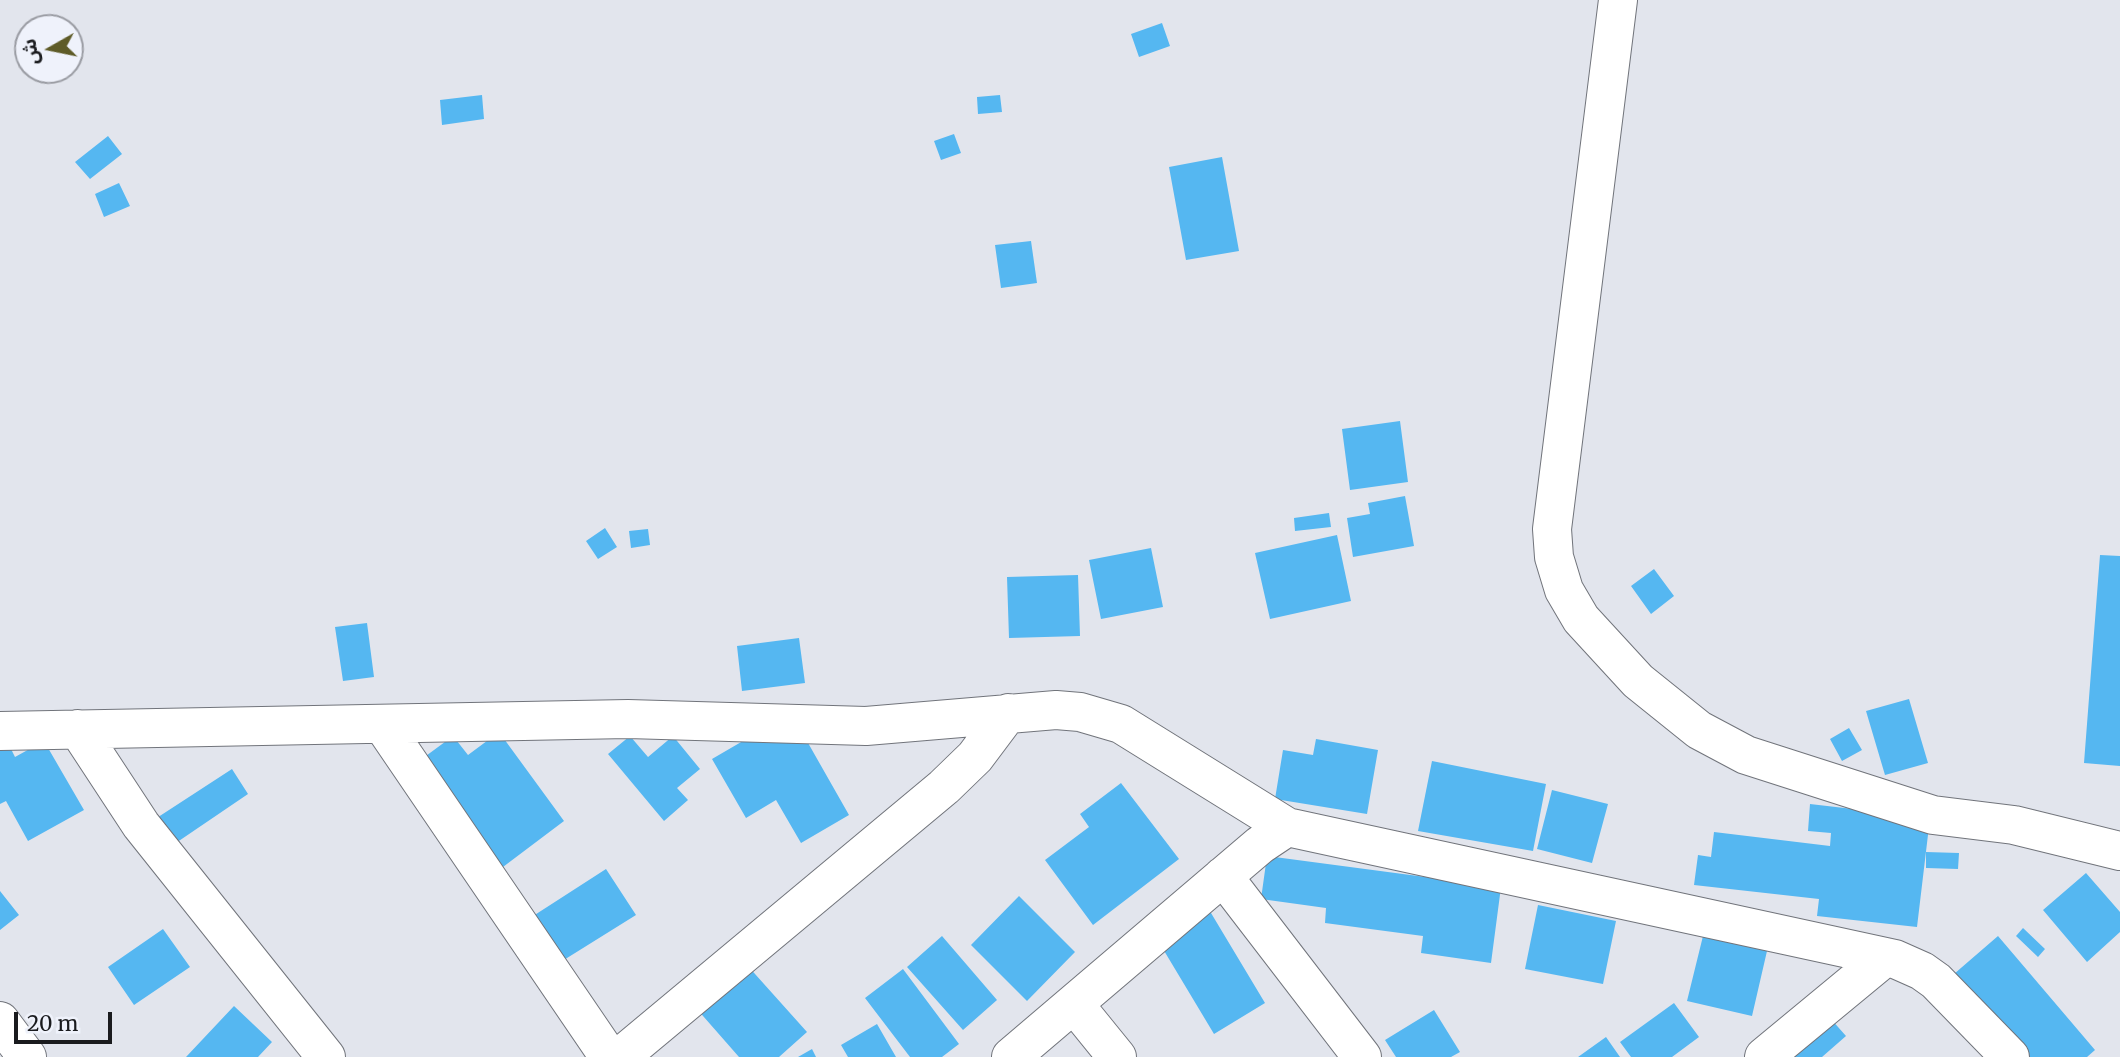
<!DOCTYPE html>
<meta charset="utf-8">
<style>
body{margin:0}
#map{position:relative;width:2120px;height:1057px;overflow:hidden;background:#e2e5ed;font-family:Merriweather,"Noto Sans Arabic",serif}
canvas{display:block}
.north{position:absolute;left:14px;top:14px;width:70px;height:70px;box-sizing:border-box;background:#eff2fb;border:2px solid #9a9ca3;border-radius:50%;rotate:261deg;font-size:19px;font-weight:700;line-height:28px;text-align:center;color:#1a1b1e}
.north::after{content:'';display:block;margin:auto;width:24px;height:32px;background:#5e5b27;clip-path:polygon(50% 0,100% 100%,50% 72%,0 100%)}
.scale{position:absolute;left:14px;top:1012px;width:98px;height:32px;box-sizing:border-box;border:4px solid #1a1b1e;border-top:0;padding-left:9px;font-size:21px;line-height:24px;white-space:nowrap;color:#1a1b1e;-webkit-text-stroke:5px #eff2fb;paint-order:stroke}
</style>
<div id="map">
<canvas width="2120" height="1057"></canvas>
<div class="north">ش</div>
<div class="scale">20 m</div>
</div>
<script>
const c = document.querySelector('canvas').getContext('2d');
c.lineJoin = 'round';
function paint(path, color) {
  c.fillStyle = color;
  c.fill(path, 'evenodd');
}
function toPath(rows) {
  const path = new Path2D();
  for (const r of rows) {
    path.moveTo(r[0], r[1]);
    for (let i = 2; i < r.length; i += 2) path.lineTo(r[i], r[i + 1]);
  }
  return path;
}
function stroke(path, color, width, dash) {
  c.strokeStyle = color;
  c.lineWidth = width;
  c.lineCap = dash ? 'butt' : 'round';
  c.setLineDash(dash || []);
  c.stroke(path);
}
paint(toPath([
 [1162,23,1170,46,1139,57,1131,34],
 [482,95,484,119,442,125,440,100],
 [1000,95,1002,112,978,114,977,97],
 [954,134,961,153,941,160,934,141],
 [108,136,122,154,90,179,75,162],
 [1222,157,1239,251,1186,260,1169,167],
 [119,183,130,206,104,217,95,194],
 [1031,241,1037,283,1001,288,995,245],
 [1400,421,1408,482,1350,490,1342,429],
 [1405,496,1414,546,1353,557,1347,518,1370,514,1368,503],
 [1329,513,1331,527,1295,531,1294,518],
 [605,528,617,547,598,559,586,541],
 [648,529,650,545,631,548,629,531],
 [1337,535,1351,601,1270,619,1255,553],
 [1151,548,1163,607,1101,619,1089,560],
 [2100,555,2120,556,2120,766,2084,763],
 [1654,569,1674,596,1651,614,1631,586],
 [1078,575,1080,636,1009,638,1007,577],
 [367,623,374,677,343,681,335,627],
 [799,638,805,683,742,691,737,646],
 [1909,699,1928,763,1885,775,1866,711],
 [791,713,849,815,801,843,776,800,746,818,712,759],
 [1849,728,1862,750,1842,761,1830,739],
 [499,732,564,821,491,876,415,764,453,736,468,755],
 [630,736,648,757,673,736,700,769,677,788,688,800,664,821,608,754],
 [6,739,15,757,44,741,84,810,28,841,6,801,0,804,0,742],
 [1316,739,1378,750,1367,814,1275,799,1283,750,1313,755],
 [1432,761,1546,784,1533,851,1418,831],
 [232,769,248,794,167,849,149,823],
 [1121,783,1179,859,1093,925,1045,860,1089,827,1080,814],
 [1552,790,1608,804,1592,863,1537,849],
 [1810,804,1930,818,1917,927,1817,916,1819,899,1694,885,1698,855,1711,857,1714,832,1830,846,1831,833,1808,831],
 [1926,852,1959,853,1958,869,1926,868],
 [1267,856,1501,887,1491,963,1421,953,1423,936,1325,923,1326,908,1261,899],
 [606,869,636,915,559,963,530,918],
 [2086,873,2120,912,2120,932,2087,962,2043,910],
 [0,891,19,915,0,930],
 [1019,896,1075,952,1027,1001,971,945],
 [1205,903,1265,1003,1214,1034,1154,934],
 [1538,905,1616,921,1603,984,1525,969],
 [2023,928,2045,949,2038,957,2016,936],
 [163,929,190,967,134,1005,108,967],
 [942,936,997,1000,963,1030,907,967],
 [1703,936,1767,951,1752,1016,1687,1001],
 [1998,936,2095,1050,2087,1057,2025,1057,1954,974],
 [738,955,807,1032,779,1057,739,1057,689,1000],
 [903,969,959,1044,942,1057,910,1057,865,998],
 [1815,1001,1846,1036,1822,1057,1789,1057],
 [1674,1003,1699,1037,1672,1057,1631,1057,1620,1042],
 [234,1006,272,1042,258,1057,186,1057],
 [1434,1010,1460,1052,1451,1057,1396,1057,1385,1040],
 [877,1024,896,1057,848,1057,841,1045],
 [1606,1037,1620,1057,1578,1057],
 [812,1049,816,1057,798,1057]
]), '#55b7f1');
const minor = toPath([
 [1618,0,1552,529,1554,557,1564,590,1581,619,1638,681,1699,730,1746,755,1933,815,2014,825,2120,851],
 [383,725,609,1057],
 [78,729,141,825,326,1057],
 [0,731,628,719,866,726,1056,710,1080,712,1121,724,1287,827],
 [1223,876,1362,1057],
 [1074,1004,1117,1057],
 [0,1021,27,1057],
 [620,1057,944,787,975,757,1008,713],
 [1011,1057,1260,845,1287,827,1895,959,1922,971,1936,981,2010,1057],
 [1764,1057,1885,957]
]);
stroke(minor, '#71747b', 40);
stroke(minor, '#fff', 38);
</script>
